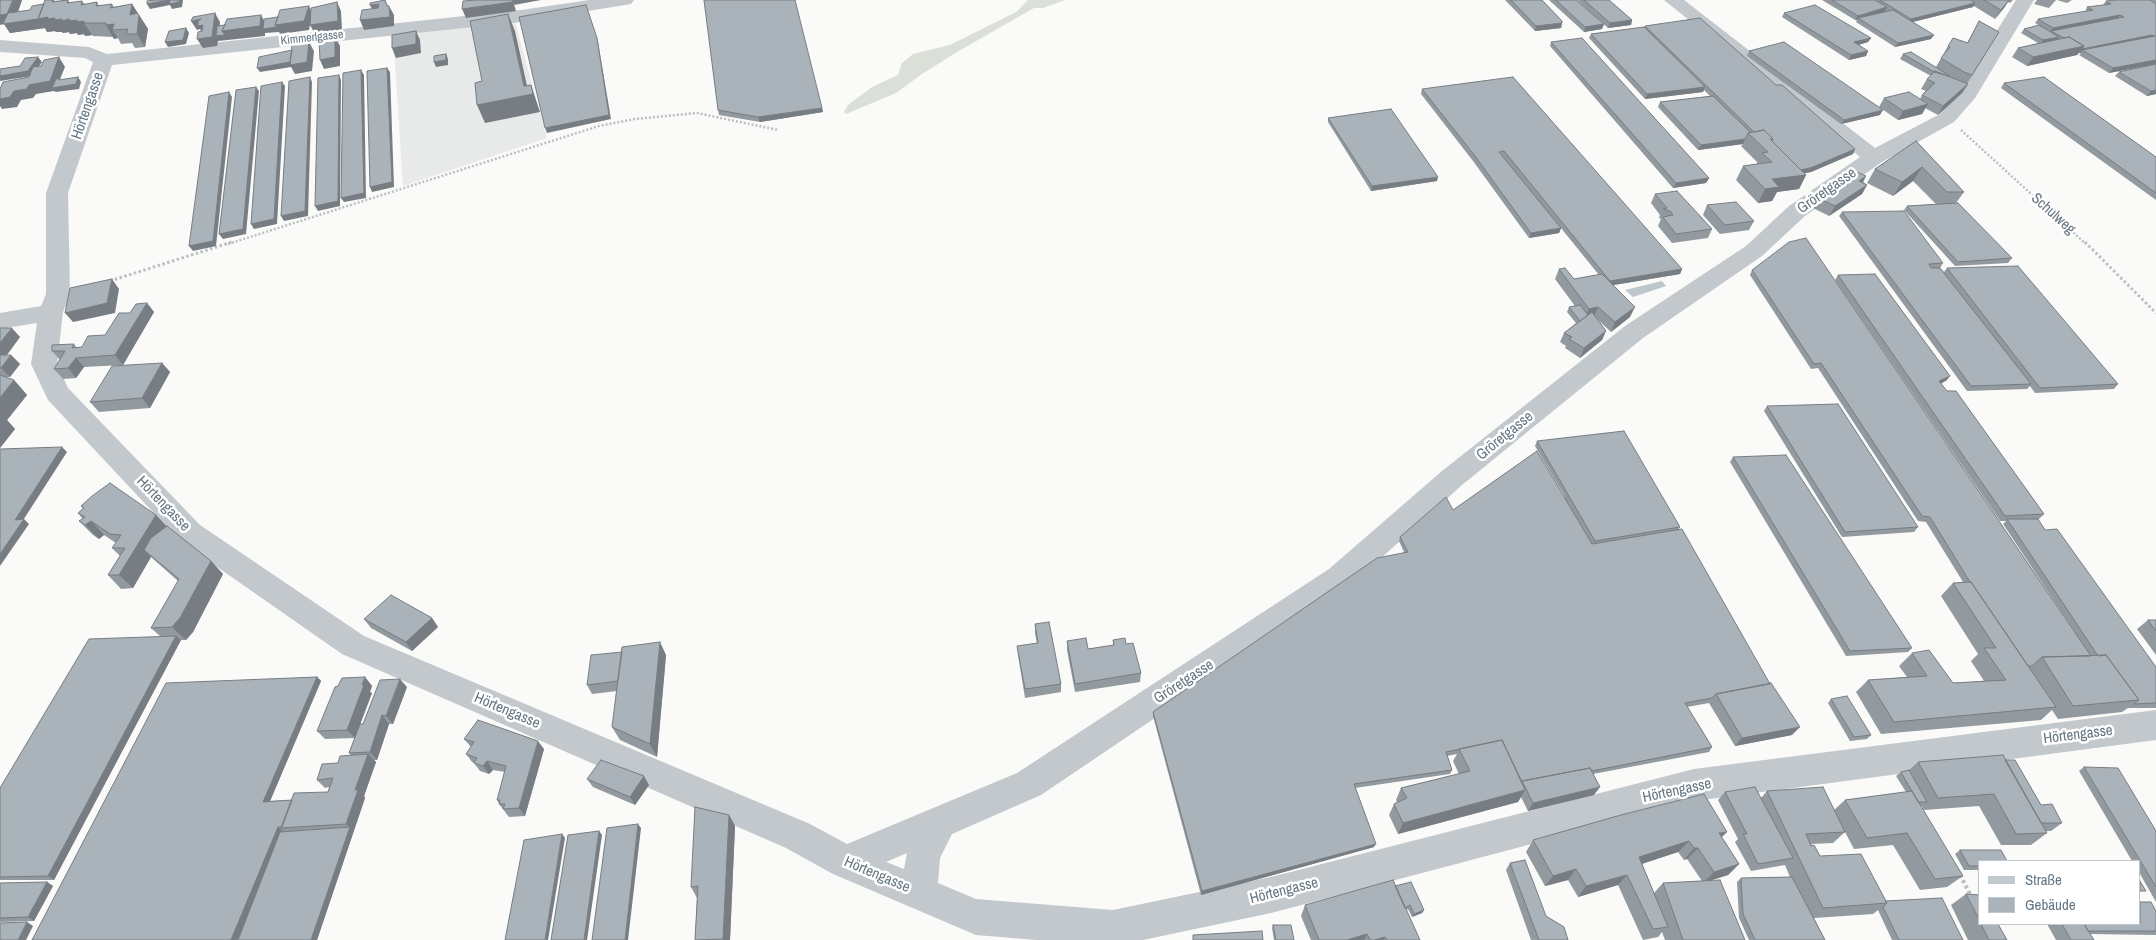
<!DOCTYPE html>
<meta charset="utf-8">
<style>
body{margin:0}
#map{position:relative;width:2156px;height:940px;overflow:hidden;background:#fafaf8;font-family:"Archivo Narrow",sans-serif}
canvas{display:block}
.legend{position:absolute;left:1978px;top:860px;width:162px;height:65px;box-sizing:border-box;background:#fff;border:1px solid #c1c8cd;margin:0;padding:6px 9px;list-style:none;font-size:15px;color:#657683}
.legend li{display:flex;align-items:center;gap:10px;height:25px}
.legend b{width:25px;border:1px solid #c1c8cd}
</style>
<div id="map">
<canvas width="2156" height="940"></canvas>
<ul class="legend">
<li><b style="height:6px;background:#c3c8cc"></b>Straße</li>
<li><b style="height:14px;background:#aab3b9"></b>Gebäude</li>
</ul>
</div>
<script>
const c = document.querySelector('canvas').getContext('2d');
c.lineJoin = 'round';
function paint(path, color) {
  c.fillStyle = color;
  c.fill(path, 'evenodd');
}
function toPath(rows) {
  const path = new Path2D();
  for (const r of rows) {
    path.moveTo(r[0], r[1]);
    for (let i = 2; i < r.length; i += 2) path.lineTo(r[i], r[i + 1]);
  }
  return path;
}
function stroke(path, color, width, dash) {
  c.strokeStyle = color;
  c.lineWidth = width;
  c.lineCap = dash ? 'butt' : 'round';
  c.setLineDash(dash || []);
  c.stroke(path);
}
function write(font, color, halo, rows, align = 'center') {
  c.font = font + ' "Archivo Narrow",sans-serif';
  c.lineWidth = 5;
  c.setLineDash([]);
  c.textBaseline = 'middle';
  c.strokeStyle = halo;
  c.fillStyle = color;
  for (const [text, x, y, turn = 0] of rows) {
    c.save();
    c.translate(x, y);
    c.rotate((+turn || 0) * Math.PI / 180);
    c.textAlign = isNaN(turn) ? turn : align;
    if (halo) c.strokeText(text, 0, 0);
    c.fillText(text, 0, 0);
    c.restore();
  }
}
paint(toPath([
 [515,21,547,138,403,186,393,33]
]), '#e8e9e9');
paint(toPath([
 [1028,0,1065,0,1043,8,1034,8,957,52,922,74,896,93,846,114,844,112,848,105,872,87,898,75,902,63,913,54,950,45,1016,12]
]), '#dadfd7');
paint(toPath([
 [1662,281,1666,286,1633,297,1625,290]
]), '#bbc7cb');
stroke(toPath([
 [1961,130,2086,244],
 [228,244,599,126,635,119,697,113,778,130]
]), '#bbbfc2', 2.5, [2, 2]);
stroke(toPath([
 [2085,242,2156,313],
 [110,281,232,242]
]), '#bbbfc2', 3, [2.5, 2.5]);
stroke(toPath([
 [1960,875,1971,896]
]), '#bbbfc2', 4, [3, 3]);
paint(toPath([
 [589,0,634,0,631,4,625,5,521,22,112,65,68,193,70,294,63,312,57,364,68,388,200,525,364,636,810,824,847,844,1017,773,1329,569,1442,471,1625,326,1746,246,1789,206,1860,157,1664,0,1684,0,1875,148,1940,114,1957,95,2016,0,2034,0,1975,98,1954,122,1882,162,1805,216,1762,256,1643,338,1462,485,1349,587,1041,795,952,834,940,858,938,883,976,899,1113,910,1271,877,1694,769,2156,710,2156,740,1694,801,1271,913,1143,940,1036,940,976,935,833,874,786,848,342,654,180,541,48,400,31,364,37,323,0,329,0,313,41,306,46,294,46,193,93,62,85,58,0,52,0,40,89,47,107,54,521,10,589,0],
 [907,853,904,869,886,862,907,853]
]), '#c3c8cc');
paint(toPath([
 [0,0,22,0,18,12,30,10,44,4,45,0,54,0,55,1,68,0,70,3,82,1,85,4,97,2,99,6,112,4,114,7,132,4,148,29,145,47,135,48,132,43,121,44,118,38,114,39,113,37,93,36,92,35,85,36,84,34,78,35,77,33,70,34,69,32,63,33,62,32,56,32,55,31,47,32,45,28,10,33,4,24],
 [1505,0,1542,0,1562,23,1561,28,1535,31],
 [1549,0,1576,0,1604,24,1602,29,1584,32],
 [1577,0,1609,0,1632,20,1631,25,1608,28],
 [1822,0,2013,0,2010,3,2008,2,2004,8,1995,19,1974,6,1973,7,1913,22,1931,39,1895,47,1856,22,1857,20,1855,20],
 [2037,0,2056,0,2049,8,2034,4],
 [2057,0,2072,0,2067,3],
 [2116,0,2156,0,2156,64,2109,73,2079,55,2081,53,2079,53,2077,55,2027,66,2012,57,2018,48,2038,43,2021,33,2024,29,2039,25,2035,23,2038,19,2085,12,2087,7,2103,5,2106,1],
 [1784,13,1871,38,1868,42,1858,45,1868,51,1866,56,1849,60,1782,17],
 [1979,21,1999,32,1967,84,1968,84,1962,93,1938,115,1925,108,1922,114,1898,120,1879,107,1884,98,1920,99,1922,95,1926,91,1921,89,1927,79,1931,76,1900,59,1903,54,1936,67,1948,46,1967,43],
 [1645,26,1776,85,1855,149,1853,154,1811,172,1804,173,1806,175,1799,189,1777,192,1772,201,1758,203,1736,180,1743,166,1757,164,1757,162,1741,146,1743,144,1698,150,1658,107,1660,102,1710,96,1704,90,1703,92,1645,99,1589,38,1591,34,1644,27],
 [1551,42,1709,178,1706,183,1673,188,1550,46],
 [1749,51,1880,115,1841,124,1747,56],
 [2119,72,2156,94,2147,96,2115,76],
 [2004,83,2156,157,2156,200,2001,88],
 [1422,89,1682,269,1680,274,1613,285,1630,317,1611,332,1597,319,1606,331,1602,340,1580,358,1565,348,1566,346,1560,342,1564,333,1576,323,1567,312,1569,307,1575,306,1555,279,1559,269,1574,279,1599,275,1548,212,1561,228,1559,233,1529,238,1473,161,1421,94],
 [822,108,823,112,760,122,719,115,718,110],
 [1328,118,1437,181,1371,191,1328,122],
 [1916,141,1964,192,1956,203,2012,258,2008,263,1955,266,1904,210,1907,206,1936,204,1913,181,1893,196,1867,183,1875,169],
 [1866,176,1863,182,1867,185,1862,194,1829,216,1813,208,1818,198],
 [1655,194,1712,229,1708,238,1672,243,1658,226,1661,219,1659,218,1660,215,1651,203],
 [1707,205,1754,221,1749,230,1720,234,1703,215],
 [1842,212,1943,263,1940,268,1944,272,1947,268,2118,384,2114,389,2035,393,2030,386,2027,389,1967,391,1839,216],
 [1752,270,2076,634,2003,524,2006,521,2000,521,1835,280,1838,275,1947,380,1941,384,2044,514,2039,519,2036,519,2156,667,2156,708,2128,708,2122,712,2058,719,2052,710,2041,720,1881,734,1856,692,1868,680,1907,677,1899,666,1912,653,1953,683,1984,681,1971,661,1978,654,1941,596,1953,583,1963,582,1926,522,1918,521,1818,368,1811,369,1750,275],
 [147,303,154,312,123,365,84,367,76,378,63,379,54,369,60,360,52,351,74,344,77,348,82,347,105,335,130,313],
 [0,328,20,337,7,355,11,355,20,364,10,377,6,377,14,380,27,395,7,420,15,429,0,448],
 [162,363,170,372,150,408,99,412,90,402],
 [1767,406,1918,527,1914,532,1842,537,1764,411],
 [1537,441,1680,527,1678,530,1792,735,1735,746,1709,703,1687,707,1712,747,1709,752,1593,774,1594,795,1528,811,1521,797,1518,802,1398,834,1389,815,1394,804,1397,802,1396,800,1401,788,1459,774,1453,761,1457,754,1447,756,1452,770,1450,774,1355,788,1374,847,1201,895,1153,716,1153,712,1404,552,1399,541,1400,537,1453,510,1565,497,1535,446],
 [1733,457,1912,648,1908,652,1846,656,1730,462],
 [81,506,156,515,167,527,211,561,223,574,193,632,186,640,181,640,54,880,0,880,0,788,160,636,151,628,178,581,151,557,133,588,121,589,108,575,120,556,112,548,116,543,104,535,99,539,93,535,79,521,83,519,78,513,83,509],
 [432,618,438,627,412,651,371,628,364,619],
 [2148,620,2156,620,2156,655,2137,629],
 [1035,624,1061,684,1061,692,1025,698,1018,655,1017,646,1037,644,1035,633],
 [1113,640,1126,644,1141,673,1140,682,1075,692,1067,650,1067,641,1088,649,1113,645],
 [666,655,657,757,620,740,612,727,617,691,592,694,587,685],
 [317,677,321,681,270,801,292,800,328,792,329,787,325,788,317,780,338,763,351,755,349,753,355,738,325,739,317,731,338,686,365,677,372,686,370,692,372,693,360,724,363,724,407,687,393,724,389,724,377,760,374,760,376,762,364,796,365,798,317,940,248,916,238,940,32,940],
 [1831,699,1871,735,1867,739,1850,741,1828,703],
 [464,739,544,749,525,816,509,817,499,804,499,803,497,800,505,772,493,770,489,774,480,771,474,763,472,762,466,754,471,747],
 [2005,760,2041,805,2062,823,2051,831,2046,831,2047,833,2031,845,2001,845,1979,806,1924,810,1922,806,1920,806,1963,876,1947,887,1920,890,1893,845,1854,849,1845,832,1833,843,1811,844,1820,856,1885,901,1963,940,1892,940,1878,910,1873,914,1814,918,1825,940,1749,940,1739,918,1737,882,1741,878,1790,877,1785,865,1751,871,1735,842,1738,839,1718,800,1725,792,1761,798,1767,791,1834,810,1845,800,1906,792,1896,776,1901,772,1909,770,1918,762],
 [2084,767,2156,831,2156,902,2140,874,2140,861,2132,861,2079,771],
 [587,779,649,785,635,805,593,787],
 [729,815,735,826,730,940,695,940,697,898,691,887],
 [1722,837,1739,864,1728,875,1711,880,1745,940,1665,940,1662,932,1658,937,1643,940,1618,885,1578,897,1568,880,1545,886,1526,852,1533,840],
 [1678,852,1684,860,1687,859,1702,881,1663,883,1654,893,1642,864],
 [1960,850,1980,861,1980,870,1964,870,1955,854],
 [1510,863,1546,916,1568,940,1531,940,1506,870],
 [47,882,53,886,34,921,0,922,0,883],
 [1395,886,1424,910,1422,913,1412,917,1408,909,1406,910,1420,940,1311,940,1301,916,1305,905],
 [1966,894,1980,895,1980,924,1998,924,2007,940,1968,940,1951,905],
 [2156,911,2156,935,2090,934,2094,940,2056,940,2047,924,2140,924],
 [1273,925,1294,940,1274,940,1272,928]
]), '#929a9f');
paint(toPath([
 [13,0,22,0,14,22,49,4,55,18,84,21,84,23,92,35,85,36,84,34,78,35,77,33,70,34,69,32,63,33,62,32,56,32,55,31,47,32,45,28,10,33,4,24,0,25,0,15],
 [170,0,183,0,182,7,172,9,170,5,150,9,147,4],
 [385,0,390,10,389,6,394,15,394,26,364,30,360,20,387,6],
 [503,0,541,0,514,5,513,1,516,11,466,18,462,9],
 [2009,0,2004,8,1995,19,2001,10],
 [337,2,341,11,342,30,315,34,310,25,309,30,280,34,279,32,265,33,265,36,218,41,217,46,203,48,197,39,215,13,220,22,219,36,222,31,261,15,266,24,275,25,309,6,313,16],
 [1975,3,1973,7,1908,23,1911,19],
 [132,4,148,29,145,47,137,34,130,15],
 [379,4,383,13,374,14,370,5],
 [1887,7,1885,12,1858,18,1857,20,1855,20,1858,16],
 [508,14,515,31,529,95,531,85,540,112,485,123,477,105,524,86],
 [2120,15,2117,20,2051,31,2050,32,2053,28],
 [201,19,207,28,203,35,200,29,197,30,191,21],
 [1632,20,1631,25,1608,28,1610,23],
 [1562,23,1561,28,1535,31,1536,26],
 [114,24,112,30,118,38,114,39,106,25],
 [1604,24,1602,29,1584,32,1585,27],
 [186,28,189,33,186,44,168,47,165,42],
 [416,31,420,40,421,53,396,58,392,48],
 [1999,32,1965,87,1968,84,1962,93,1938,115,1943,106,1965,87],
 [1934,35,1931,39,1895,47,1898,43],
 [2152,35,2149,40,2082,50,2081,53,2079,53,2082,49],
 [335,37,340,46,340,66,324,69,320,60],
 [2059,37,2055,41,2040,45,2043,40],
 [597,38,598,42,611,119,547,133,545,128],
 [1871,38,1868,42,1852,47,1854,42],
 [309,42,314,51,312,71,295,74,291,67,260,72,257,68],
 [2084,46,2077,55,2027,66,2033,57],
 [1868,51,1866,56,1849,60,1851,55],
 [446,54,448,59,448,65,436,67,434,62],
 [38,57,42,62,32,76,0,81,0,76],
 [59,57,65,67,60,79,63,83,78,77,81,82,79,89,56,92,54,91,36,94,33,98,21,100,17,107,2,109,0,106,0,99,14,91,29,85],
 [2156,60,2156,64,2109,73,2113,68],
 [387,68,390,72,394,187,372,192,370,187],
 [361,70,364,75,366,198,344,202,341,198],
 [339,75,341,80,340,206,318,211,315,206],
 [310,77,312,82,308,216,284,221,281,216],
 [282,82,285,86,277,224,254,229,251,224],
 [256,87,259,91,246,234,223,239,219,234],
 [1705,87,1703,92,1645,99,1647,94],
 [2156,90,2156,94,2147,96,2151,91],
 [229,92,232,97,216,246,193,251,189,246],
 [1928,104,1922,114,1898,120,1903,111],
 [822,108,823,112,760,122,758,117],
 [1883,110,1880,115,1841,124,1844,120],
 [1745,139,1743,144,1698,150,1701,145],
 [1855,149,1853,154,1811,172,1792,176,1794,171],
 [1922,167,1913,181,1893,196,1902,182],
 [1806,175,1799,189,1777,192,1772,201,1758,203,1765,189,1772,179],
 [1866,176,1861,186,1859,181],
 [1438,177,1437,181,1371,191,1372,186],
 [1709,178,1706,183,1673,188,1676,183],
 [1867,185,1862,194,1829,216,1835,206],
 [1561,228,1559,233,1529,238,1531,233],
 [1682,269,1680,274,1608,286,1610,281],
 [112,279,119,289,115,313,73,322,65,313],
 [147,303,154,312,123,365,115,355],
 [1598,307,1594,316,1585,318,1589,309],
 [1635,307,1630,317,1611,332,1615,322],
 [12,328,20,337,0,364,0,343],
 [1606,331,1602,340,1580,358,1584,348],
 [11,355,20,364,10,377,1,368],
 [76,358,84,367,76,378,68,368],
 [162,363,170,372,150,408,142,398],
 [1950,376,1947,380,1936,386,1939,381],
 [14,380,27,395,7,420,15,429,0,448,0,398],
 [62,447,67,452,20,525,15,520],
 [156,515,169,529,144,550,151,557,133,588,119,575],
 [24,519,29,524,0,566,0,554],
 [91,521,104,535,99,539,85,525],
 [211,561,223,574,193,632,186,640,172,627],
 [432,618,438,627,412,651,406,642],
 [176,636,181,640,54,880,48,876],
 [660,642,666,655,657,757,650,744],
 [317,677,321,681,268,806,263,802],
 [365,677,372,686,370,692,372,693,355,738,347,730],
 [400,679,407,687,393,724,386,716],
 [382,715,389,724,377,760,370,752],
 [1800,727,1792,735,1735,746,1742,738],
 [538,741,544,749,525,816,519,808],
 [368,754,376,762,364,796,365,798,317,940,311,940,350,827,346,824,355,790],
 [487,761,493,770,489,774,483,766],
 [644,776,649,785,635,805,630,797],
 [1600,787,1594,795,1528,811,1533,803],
 [1525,790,1518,802,1398,834,1403,823],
 [729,815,735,826,730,940,723,940],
 [638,824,641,828,628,940,625,940],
 [278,827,283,831,238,940,231,940],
 [599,831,602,835,587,940,584,940],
 [1727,832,1716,843,1719,833],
 [562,834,565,838,548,940,545,940],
 [1689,841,1678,852,1629,868,1639,857],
 [1376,844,1374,847,1201,895,1202,891],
 [1694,848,1698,848,1687,859,1684,860],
 [1739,864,1728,875,1703,883,1714,872],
 [1576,869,1568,880,1545,886,1553,876],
 [1627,875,1618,885,1578,897,1586,886],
 [47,882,53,886,34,921,28,917],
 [1424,910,1422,913,1412,917,1414,914],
 [27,922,33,926,26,940,18,940],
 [1367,934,1364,940,1347,940],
 [1385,937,1384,940,1374,940]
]), '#777d82');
const building = toPath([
 [0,0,13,0,7,14,0,15,0,0],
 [45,0,53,0,52,2,68,0,67,3,82,1,81,5,97,2,96,6,112,4,110,8,132,4,130,15,137,13,139,15,137,34,126,34,128,29,112,30,114,24,106,25,106,23,84,23,84,21,76,22,77,20,69,21,70,19,61,21,62,19,54,20,55,18,47,19,48,17,38,19,45,0],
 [154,0,180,0,179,2,169,4,170,0,147,4,147,1,154,0],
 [385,0,387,6,389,6,390,17,360,20,362,10,378,8,379,4,370,5,370,3,385,0],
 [476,0,512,0,513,2,462,9,463,1,476,0],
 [704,0,795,0,822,108,758,117,718,110,704,0],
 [1511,0,1542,0,1562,21,1562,23,1536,26,1511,0],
 [1556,0,1576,0,1604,24,1585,27,1556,0],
 [1584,0,1609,0,1632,20,1610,23,1584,0],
 [1832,0,1875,0,1887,7,1858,16,1832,0],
 [1880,0,1971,0,1975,3,1911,19,1880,0],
 [1984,0,2009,0,2001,10,1984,0],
 [2116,0,2150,0,2156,4,2156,60,2113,68,2082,50,2155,36,2152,35,2082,49,2084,46,2069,37,2064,38,2051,31,2124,17,2120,15,2053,28,2038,19,2093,10,2087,7,2111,4,2106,1,2116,0],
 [337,2,338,21,310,25,311,8,337,2],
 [44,4,38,19,3,24,8,13,30,10,32,6,44,4],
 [586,5,597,38,609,115,545,128,519,17,586,5],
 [1815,5,1871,38,1854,42,1868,51,1851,55,1784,13,1815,5],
 [309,6,304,21,275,25,280,10,309,6],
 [1893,10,1934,35,1898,43,1858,18,1893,10],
 [215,13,212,37,197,39,198,32,202,31,203,25,198,26,198,21,201,19,191,21,193,17,215,13],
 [508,14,524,86,531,85,533,94,477,105,475,83,482,81,470,21,508,14],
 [261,15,260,26,222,31,227,19,261,15],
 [278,17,275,25,277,27,263,29,264,19,278,17],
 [1700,18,1776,85,1782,85,1855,149,1813,167,1801,170,1772,141,1773,139,1764,130,1754,132,1645,26,1700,18],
 [1979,21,1999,32,1972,75,1964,72,1941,58,1950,47,1948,46,1953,38,1968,43,1979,21],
 [225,25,222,31,225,35,216,36,217,26,225,25],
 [2039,25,2059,37,2043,40,2024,29,2039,25],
 [1644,27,1705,87,1647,94,1591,34,1644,27],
 [186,28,183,40,165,42,169,31,186,28],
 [416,31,416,44,392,48,392,35,416,31],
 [335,37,335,57,320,60,319,40,335,37],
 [2069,37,2084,46,2033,57,2018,48,2069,37],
 [1582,38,1709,178,1676,183,1551,42,1582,38],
 [309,42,307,62,290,65,292,45,309,42],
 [1784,42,1883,110,1844,120,1749,51,1784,42],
 [292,50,290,62,257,68,259,57,292,50],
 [1911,52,1950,76,1948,76,1934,72,1903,54,1911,52],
 [446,54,446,60,434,62,434,56,446,54],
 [38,57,28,71,0,76,0,69,20,66,25,58,38,57],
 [59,57,50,81,29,85,27,89,14,91,10,97,0,99,0,89,3,82,29,77,33,67,41,66,44,60,59,57],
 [2156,64,2156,90,2151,91,2119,72,2156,64],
 [387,68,392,182,370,187,367,71,387,68],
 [361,70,364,193,341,198,343,73,361,70],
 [1935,71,1968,84,1943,106,1922,95,1935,83,1927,79,1935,71],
 [339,75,338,201,315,206,318,78,339,75],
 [78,77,76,84,52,88,56,79,60,78,59,80,78,77],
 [310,77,305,211,281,216,289,81,310,77],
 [1513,77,1682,269,1610,281,1504,151,1499,152,1561,228,1531,233,1475,156,1422,89,1513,77],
 [2044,77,2156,157,2156,193,2004,83,2044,77],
 [282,82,274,219,251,224,261,86,282,82],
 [256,87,243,229,219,234,236,90,256,87],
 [229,92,213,241,189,246,209,96,229,92],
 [1909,92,1928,104,1903,111,1884,98,1909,92],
 [1713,96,1750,132,1748,133,1745,139,1701,145,1660,102,1713,96],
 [1391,109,1438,177,1372,186,1328,118,1391,109],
 [1764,130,1773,139,1770,139,1806,175,1772,179,1779,187,1765,189,1743,166,1772,162,1762,153,1768,152,1748,133,1764,130],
 [1916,141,1964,192,1947,192,1922,167,1902,182,1875,169,1916,141],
 [1857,172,1866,176,1859,181,1867,185,1835,206,1818,198,1841,181,1857,172],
 [1677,191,1712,229,1676,234,1663,217,1673,215,1670,211,1663,209,1667,208,1655,194,1677,191],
 [1736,202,1754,221,1725,225,1707,205,1736,202],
 [1958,203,2012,258,1958,262,1907,206,1958,203],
 [1904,211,1943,263,1929,264,1931,268,1940,268,2031,384,1971,386,1842,212,1904,211],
 [1806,238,2091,656,2042,657,2032,666,2028,666,1971,582,1970,582,1930,517,1922,516,1821,363,1814,364,1752,270,1789,242,1806,238],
 [2018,266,2118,384,2040,388,1947,268,2018,266],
 [1565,268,1574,279,1602,274,1635,307,1615,322,1598,307,1589,309,1559,269,1565,268],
 [1875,274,1950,376,1939,381,1947,391,1956,391,2044,514,2005,516,1838,275,1875,274],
 [112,279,107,303,65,313,70,288,112,279],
 [147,303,115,355,76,358,68,368,54,369,65,351,52,351,52,345,74,344,72,348,82,347,88,336,105,335,119,313,130,313,136,304,147,303],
 [1580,305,1588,315,1580,321,1569,307,1580,305],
 [1592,312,1606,331,1584,348,1569,339,1572,337,1564,333,1592,312],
 [0,328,12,328,0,343,0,328],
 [0,355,11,355,1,368,0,368,0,355],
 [162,363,142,398,90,402,112,366,162,363],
 [0,375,14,380,0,398,0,375],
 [1838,404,1918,527,1845,532,1767,406,1838,404],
 [1624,431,1680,527,1595,541,1537,441,1624,431],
 [62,447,15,520,24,519,0,554,0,449,62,447],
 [1537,451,1592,544,1682,529,1770,684,1716,694,1712,698,1685,703,1712,747,1592,771,1590,768,1522,781,1522,782,1502,740,1446,752,1452,770,1354,784,1376,844,1202,891,1153,712,1377,558,1408,552,1400,537,1446,497,1453,510,1537,451],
 [1786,455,1912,648,1850,651,1733,457,1786,455],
 [110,483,156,515,119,575,108,575,125,548,112,548,121,535,110,534,91,521,85,525,79,521,85,517,78,513,84,508,81,506,92,496,110,483],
 [2007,519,2038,519,2045,530,2057,529,2156,667,2156,703,2134,704,2139,700,2106,655,2098,656,2007,519],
 [167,526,211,561,180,618,172,627,151,628,179,579,144,550,151,538,167,526],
 [1971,582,2056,707,1894,722,1868,680,1927,676,1912,653,1929,650,1953,683,2006,680,1984,648,1996,648,1953,583,1971,582],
 [391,595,432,618,406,642,364,619,391,595],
 [2148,620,2156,620,2156,631,2148,620],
 [1049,622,1061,684,1025,689,1017,646,1038,643,1035,624,1049,622],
 [176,636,48,876,0,877,0,788,89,639,176,636],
 [1086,638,1088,649,1114,645,1113,640,1125,638,1126,644,1133,643,1141,673,1075,684,1067,641,1086,638],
 [660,642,650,744,612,727,622,647,660,642],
 [622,652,618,681,587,685,591,655,622,652],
 [2106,655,2139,700,2073,706,2042,657,2106,655],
 [317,677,263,802,292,800,282,827,278,827,231,940,32,940,166,683,317,677],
 [365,677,362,685,364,685,347,730,317,731,335,687,338,686,342,678,365,677],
 [400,679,386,716,382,715,370,752,349,753,360,724,363,724,380,680,400,679],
 [1771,683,1800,727,1742,738,1716,694,1771,683],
 [1847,696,1871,735,1854,737,1831,699,1847,696],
 [478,720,538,741,519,808,503,809,505,804,499,804,500,800,497,800,506,766,487,761,483,766,474,763,477,758,466,754,474,742,464,739,478,720],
 [1502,740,1525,790,1403,823,1394,804,1407,798,1401,788,1470,771,1459,749,1502,740],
 [368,754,355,790,358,790,346,824,281,828,294,793,328,792,333,778,317,780,322,764,338,763,340,756,368,754],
 [2003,755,2047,833,2016,834,1994,794,1938,798,1918,762,2003,755],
 [601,760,644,776,630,797,587,779,601,760],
 [2005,760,2015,760,2041,805,2052,804,2062,823,2041,823,2005,760],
 [2084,767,2118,768,2156,831,2156,887,2084,767],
 [1590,768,1600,787,1533,803,1522,781,1590,768],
 [1909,770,1927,802,1918,802,1901,772,1909,770],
 [1755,787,1793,858,1758,864,1743,834,1747,834,1725,792,1755,787],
 [1823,787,1845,832,1806,834,1811,846,1814,845,1820,856,1861,854,1887,903,1823,908,1767,791,1823,787],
 [1912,791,1963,876,1935,879,1907,833,1867,838,1845,800,1912,791],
 [1704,794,1727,832,1719,833,1739,864,1714,872,1698,848,1694,848,1689,841,1639,857,1668,927,1653,929,1627,875,1586,886,1576,869,1553,876,1533,840,1621,815,1704,794],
 [695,807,729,815,723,939,695,940,698,886,691,887,695,807],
 [638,824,625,940,592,940,607,828,638,824],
 [350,827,311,940,238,940,280,832,350,827],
 [599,831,584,940,551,940,568,835,599,831],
 [562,834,545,940,505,940,524,840,562,834],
 [1960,850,2001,850,2007,861,1980,861,1980,866,1969,866,1960,850],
 [1525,860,1546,916,1564,927,1568,940,1539,940,1510,863,1525,860],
 [1792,877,1825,940,1755,940,1743,914,1741,878,1792,877],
 [1393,880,1420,940,1387,940,1385,937,1374,940,1370,940,1367,934,1347,940,1319,940,1305,905,1393,880],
 [1720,880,1745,940,1683,940,1663,883,1720,880],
 [2140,881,2146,891,2140,891,2140,881],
 [47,882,28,917,0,918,0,883,47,882],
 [1411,882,1424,910,1414,914,1410,905,1405,908,1395,886,1411,882],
 [1966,894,1980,895,1980,921,1966,894],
 [1942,898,1963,940,1899,940,1883,907,1887,903,1885,901,1942,898],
 [2140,902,2151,902,2156,911,2156,931,2088,931,2084,924,2140,924,2140,902],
 [27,922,18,940,0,940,0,923,27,922],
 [1981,924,1998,924,2007,940,1989,940,1981,924],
 [2062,924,2084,924,2094,940,2071,940,2062,924],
 [1273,925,1291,925,1294,940,1276,940,1273,925],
 [1262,931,1263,940,1193,940,1193,935,1262,931]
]);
paint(building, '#aab3b9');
stroke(building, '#777d82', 1);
write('12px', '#657683', '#fff', [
 ["Kimmerlgasse",312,38,-6]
]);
write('15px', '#657683', '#fff', [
 ["Hörtengasse",88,106,-71],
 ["Gröretgasse",1827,191,-35],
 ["Schulweg",2053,214,42],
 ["Gröretgasse",1505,436,-39],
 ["Hörtengasse",163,504,46],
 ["Gröretgasse",1184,682,-33],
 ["Hörtengasse",507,711,23],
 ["Hörtengasse",2078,735,-7],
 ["Hörtengasse",1677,791,-12],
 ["Hörtengasse",877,875,23],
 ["Hörtengasse",1284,891,-14]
]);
</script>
